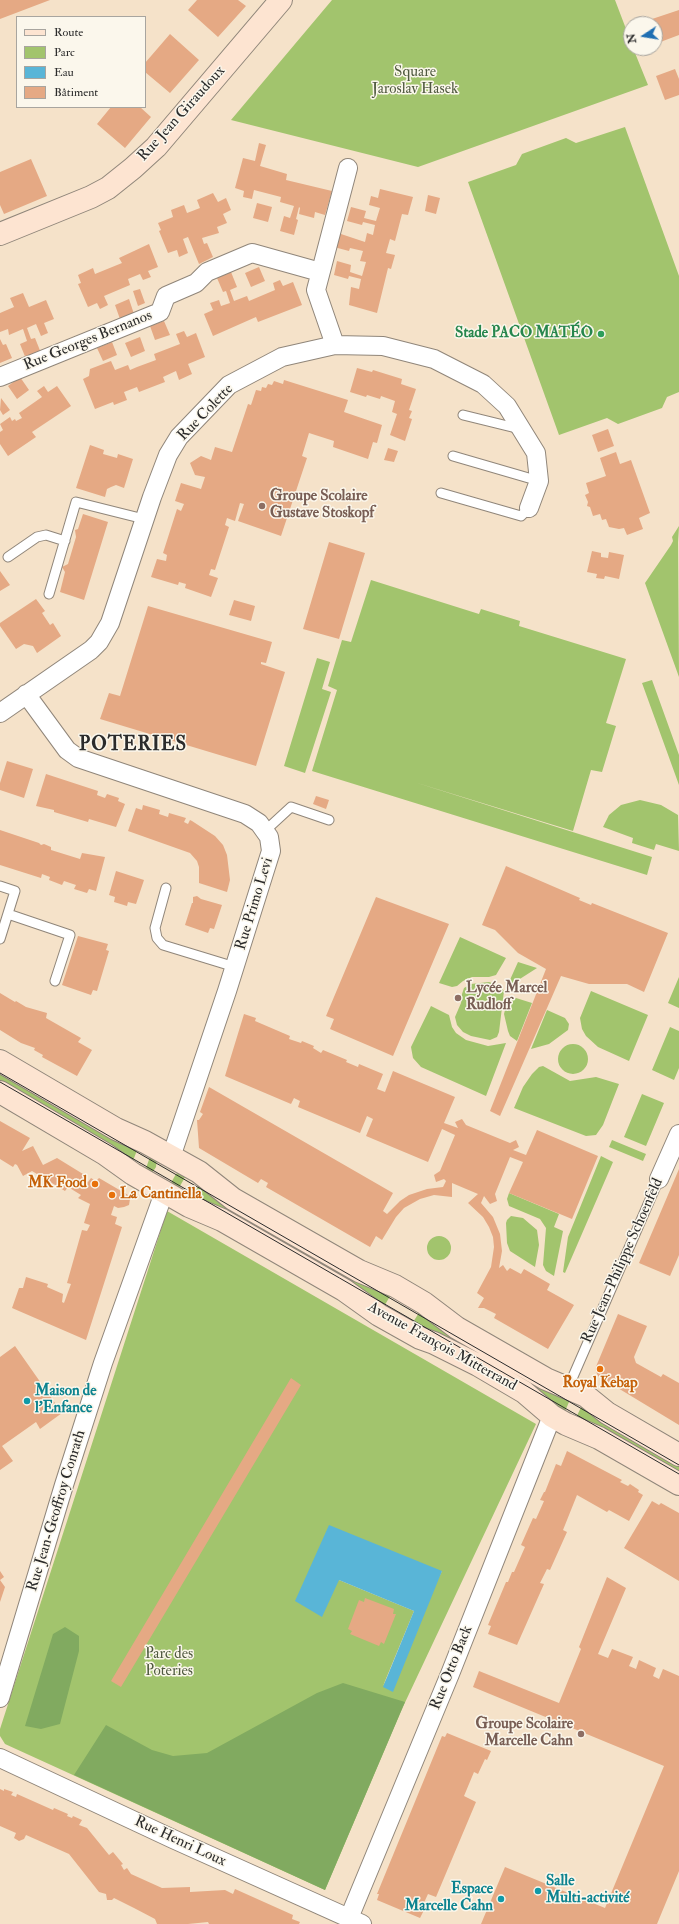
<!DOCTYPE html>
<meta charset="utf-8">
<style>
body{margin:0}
#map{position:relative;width:679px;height:1924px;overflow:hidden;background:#f5e2c9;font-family:"IM FELL Double Pica",serif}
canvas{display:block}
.legend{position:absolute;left:16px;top:16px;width:130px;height:92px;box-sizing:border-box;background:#fbf7ec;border:1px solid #a8a59f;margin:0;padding:5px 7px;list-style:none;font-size:12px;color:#2b2b2b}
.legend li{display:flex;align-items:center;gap:8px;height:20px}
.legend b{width:20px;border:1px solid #a8a59f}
.north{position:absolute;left:623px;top:16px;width:40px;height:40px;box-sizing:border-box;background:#fbf7ec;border:1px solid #a8a59f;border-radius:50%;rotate:258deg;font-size:11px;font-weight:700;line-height:16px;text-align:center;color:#2b2b2b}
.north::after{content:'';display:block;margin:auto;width:14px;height:18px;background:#1f6fb2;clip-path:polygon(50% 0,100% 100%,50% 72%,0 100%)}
</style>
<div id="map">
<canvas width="679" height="1924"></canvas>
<ul class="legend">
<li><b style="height:5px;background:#fde4d1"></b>Route</li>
<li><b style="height:11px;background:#a2c46d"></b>Parc</li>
<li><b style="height:11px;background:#59b5d7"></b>Eau</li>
<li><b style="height:11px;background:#e5a984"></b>Bâtiment</li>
</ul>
<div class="north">N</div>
</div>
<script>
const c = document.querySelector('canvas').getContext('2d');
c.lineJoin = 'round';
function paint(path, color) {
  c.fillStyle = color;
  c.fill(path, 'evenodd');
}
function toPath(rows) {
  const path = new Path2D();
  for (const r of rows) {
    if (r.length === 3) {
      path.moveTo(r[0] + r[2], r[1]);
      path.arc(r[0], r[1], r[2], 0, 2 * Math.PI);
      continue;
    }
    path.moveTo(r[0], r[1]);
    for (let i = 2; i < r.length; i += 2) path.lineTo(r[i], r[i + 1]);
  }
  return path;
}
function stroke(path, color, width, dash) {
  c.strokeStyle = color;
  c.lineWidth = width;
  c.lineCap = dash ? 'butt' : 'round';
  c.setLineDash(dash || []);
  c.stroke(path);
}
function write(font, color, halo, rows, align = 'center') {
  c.font = font + ' "IM FELL Double Pica",serif';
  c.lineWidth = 3;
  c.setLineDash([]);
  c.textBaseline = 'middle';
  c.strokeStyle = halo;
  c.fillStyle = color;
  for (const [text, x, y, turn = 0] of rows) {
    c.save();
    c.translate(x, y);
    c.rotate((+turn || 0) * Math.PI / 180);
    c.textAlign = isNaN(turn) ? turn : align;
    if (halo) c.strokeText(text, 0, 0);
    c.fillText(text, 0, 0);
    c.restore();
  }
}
paint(toPath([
 [332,0,615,0,631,42,631,48,633,48,648,85,418,167,231,120],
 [625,127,679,276,679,392,667,397,662,408,618,424,607,418,559,435,468,182,516,165,522,154,566,138,576,143],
 [679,526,678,542,679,677,645,583,671,545,673,541,672,537],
 [371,580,479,614,481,609,520,621,519,626,626,659,606,723,616,726,602,772,591,770,573,831,414,782,652,857,647,875,312,771,337,690,328,686,342,640,351,642],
 [317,658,330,662,322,689,331,692,305,773,284,766],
 [652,680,679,755,679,785,642,683],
 [640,800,661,805,678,815,679,851,656,844,654,850,632,843,633,838,603,827,609,815,621,805],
 [460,937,506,958,496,975,489,977,472,977,463,981,457,986,452,987,439,983],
 [518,962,537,968,512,984,509,982],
 [679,977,679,1008,668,1003],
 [489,982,500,986,504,991,499,1032,497,1037,490,1040,471,1036,463,1032,457,1025,455,1017,461,1003,462,994,464,988,471,984],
 [591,991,648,1015,629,1061,598,1047,586,1036,582,1029,580,1018],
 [516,998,532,1003,517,1041,510,1036,508,1031,504,1014,506,1006,511,1000],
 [431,1006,449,1015,452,1027,456,1033,466,1040,488,1046,506,1043,486,1096,421,1067,413,1058,411,1047],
 [547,1010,565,1018,569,1024,568,1030,549,1044,531,1049],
 [670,1027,679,1031,679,1068,674,1080,652,1070],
 [573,1059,15],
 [0,1066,139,1145,131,1166,0,1088],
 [543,1066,570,1081,596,1077,619,1084,603,1125,596,1135,586,1136,514,1108,523,1087,532,1074,539,1067],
 [642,1094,664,1103,646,1146,624,1137],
 [612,1140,646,1154,643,1161,609,1147],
 [152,1151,157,1158,156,1167,152,1173,144,1174],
 [601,1156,613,1162,565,1273,563,1272,568,1237],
 [180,1172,188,1172,176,1193,171,1186,172,1181,176,1174],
 [202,1180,393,1291,382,1310,190,1200],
 [509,1193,559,1214,554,1227,563,1231,554,1276,546,1271,543,1265,546,1228,540,1219,509,1206,507,1199],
 [167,1211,536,1424,401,1711,325,1890,5,1744,0,1736,0,1729],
 [442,1571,383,1686,414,1611,339,1580],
 [511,1216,523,1218,537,1230,539,1245,535,1267,510,1251,507,1243,506,1223,507,1220],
 [439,1248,12],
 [422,1308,572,1395,563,1416,410,1327],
 [584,1401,679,1460,679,1479,574,1422]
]), '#a2c46d');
paint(toPath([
 [65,1627,79,1636,79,1651,60,1724,41,1729,25,1726,53,1634],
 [343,1683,405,1702,325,1890,74,1775,106,1725,152,1750,173,1756,207,1753,317,1693]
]), '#81aa60');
paint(toPath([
 [329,1525,442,1571,393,1692,383,1687,414,1611,339,1580,322,1617,295,1601]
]), '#59b5d7');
paint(toPath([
 [0,0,50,0,0,19],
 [197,0,238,0,246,6,218,37,188,10],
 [679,10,679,35,655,44,655,24,647,24,646,21],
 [170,34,199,60,170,93,145,72,145,63],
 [675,69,679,79,679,95,665,100,656,76],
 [111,107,140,107,151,117,125,148,97,124],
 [259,143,266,145,260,166,287,174,286,180,332,191,325,215,315,212,314,218,299,214,300,208,299,207,296,219,298,220,294,235,280,231,284,216,290,218,294,206,280,202,281,197,254,190,252,199,243,197,244,191,235,188,243,158,255,161],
 [31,159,47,196,4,214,0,205,0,172],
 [380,189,413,197,408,215,402,214,395,241,390,239,386,253,395,255,391,269,388,268,377,313,349,305,351,287,359,289,361,279,349,276,348,279,334,275,337,261,351,265,350,272,362,276,366,262,360,261,363,251,350,248,349,251,334,247,338,233,365,242,367,233,373,235,375,225,363,222,362,225,347,221,351,207,366,211,364,218,376,221,380,208,369,205,371,196,378,198],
 [213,193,218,202,226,198,231,210,223,214,227,223,217,227,219,233,202,238,204,244,207,243,213,257,199,264,188,237,183,239,188,253,179,257,177,250,168,253,159,231,161,230,158,223,173,217,171,210,184,205,187,213,200,208,197,200],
 [428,195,440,198,436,214,425,211],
 [257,203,272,207,268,222,253,218],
 [149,244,158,267,148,271,151,277,143,280,140,274,128,279,130,285,104,296,108,305,100,309,97,303,88,307,78,284,81,283,78,275,93,268,95,274,122,263,119,258],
 [259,267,265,281,251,287,245,273],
 [231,272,237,287,230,290,234,301,247,296,249,301,275,290,273,283,280,280,283,286,293,282,302,305,258,322,256,317,213,336,204,314,213,310,210,303,219,300,221,306,230,303,226,291,223,292,217,278],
 [140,289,145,303,138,306,133,291],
 [23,293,29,307,46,300,54,319,44,323,48,333,41,336,36,324,27,328,31,339,35,338,41,353,26,359,20,344,27,341,23,329,9,335,8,329,0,332,0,313,14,307,10,298],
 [129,299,134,314,120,319,115,305],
 [164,321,170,335,155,340,150,326],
 [184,331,187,337,196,333,205,357,188,364,192,374,179,380,176,371,163,377,165,382,139,392,137,387,124,392,127,400,114,405,113,402,95,409,83,379,89,376,90,369,111,361,115,370,128,365,130,370,137,367,156,360,154,354,180,344,176,334],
 [140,337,145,351,131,357,125,343],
 [0,339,3,345,6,344,12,358,0,363],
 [112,342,117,355,103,361,97,348],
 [357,368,372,372,373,370,402,379,401,384,416,389,409,410,412,411,409,418,412,419,405,441,390,435,397,414,392,412,395,401,381,396,380,399,367,395,366,397,350,392],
 [20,377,29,390,17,399,8,386],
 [284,380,348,400,344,412,382,425,377,443,373,442,368,459,333,447,334,441,309,433,302,456,307,458,281,536,238,521,244,504,240,503,235,521,227,518,225,525,229,527,215,570,211,569,209,575,218,578,211,597,185,588,186,584,179,582,178,585,151,577,157,559,166,561,167,555,163,553,177,509,181,511,184,504,175,501,181,483,201,489,205,477,195,475,190,463,201,456,211,460,215,447,232,452,248,404,251,405,256,390,261,391,262,387,266,388,268,384,272,385,274,381,283,384],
 [44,386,48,392,57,386,71,406,32,432,36,437,8,456,0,444,0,432,3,430,0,424,10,417,12,421,15,419,16,421,22,418,19,413,42,397,37,391],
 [1,398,10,410,3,415,0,410],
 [608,429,614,446,598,452,592,435],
 [90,445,104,450,103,454,117,458,118,454,133,459,124,488,116,485,111,487,107,489,105,497,76,488],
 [388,448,398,451,394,462,384,460],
 [616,452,620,464,631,460,650,513,639,518,643,529,627,535,624,528,619,529,609,527,606,519,602,520,600,514,593,516,590,507,587,506,588,502,585,495,589,493,586,483,606,476,600,458],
 [83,514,108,522,84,600,60,592,65,572,62,567,68,564,76,537,75,530,78,529],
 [329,542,365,553,339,639,303,629],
 [592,551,601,553,601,557,608,558,609,552,624,555,619,579,605,576,604,579,596,578,597,574,587,572],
 [0,571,10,585,0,591],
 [36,599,45,611,42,613,50,625,53,623,61,636,37,653,33,646,24,644,16,649,0,626,0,623],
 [234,600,255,606,251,621,229,615],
 [148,606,272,642,266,663,261,662,261,664,285,672,256,766,100,719,109,693,120,696],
 [7,761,33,769,24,798,0,790,0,783],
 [46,774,98,791,97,795,105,798,107,794,119,798,118,801,125,804,116,827,89,819,88,822,54,812,54,810,36,806],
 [316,796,329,800,326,809,313,804],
 [143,805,160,810,159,814,168,817,169,813,186,818,184,822,188,824,190,820,192,821,215,836,223,845,227,855,230,880,227,892,199,883,199,867,197,861,190,853,128,831,136,808,142,810],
 [0,830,39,843,41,845,44,844,51,847,51,850,80,859,82,853,105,857,96,891,89,889,87,893,74,889,76,885,64,881,62,885,49,880,50,877,42,874,41,878,0,865],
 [506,866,580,898,579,900,591,905,592,903,668,933,644,992,627,984,589,984,561,976,500,1116,490,1111,546,969,518,953,495,930,482,925],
 [116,871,144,880,136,904,128,902,127,906,114,902,115,897,109,895],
 [197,896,201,899,222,905,214,929,210,928,208,933,185,925,192,903,193,903,193,897],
 [376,897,449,924,393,1056,330,1029,334,1019,326,1016],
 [78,936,108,944,106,950,109,951,97,991,93,990,91,995,62,985],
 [0,993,15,1002,16,1001,26,1007,47,1013,46,1018,81,1038,78,1042,92,1050,77,1076,42,1057,43,1055,34,1050,35,1048,21,1043,0,1030],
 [244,1014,256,1018,255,1021,290,1036,289,1039,301,1043,302,1041,314,1046,313,1048,321,1053,323,1050,347,1060,346,1062,358,1067,359,1064,383,1074,377,1089,385,1092,393,1071,455,1097,444,1123,458,1128,455,1122,462,1119,466,1125,510,1143,516,1140,519,1147,513,1150,526,1155,537,1130,598,1156,572,1219,509,1193,523,1162,510,1157,495,1194,497,1201,490,1204,484,1196,481,1203,493,1217,500,1234,502,1251,499,1268,503,1265,507,1271,510,1268,521,1274,524,1269,550,1284,547,1290,574,1305,548,1349,494,1318,496,1314,484,1308,478,1308,484,1298,477,1293,491,1267,494,1247,493,1237,489,1227,483,1217,468,1203,478,1194,452,1183,452,1197,434,1195,420,1199,404,1208,396,1217,382,1240,376,1236,370,1247,266,1187,268,1183,261,1179,258,1183,199,1148,197,1120,199,1120,203,1114,200,1112,209,1087,393,1193,383,1211,387,1214,400,1201,409,1195,427,1189,443,1187,446,1181,444,1179,436,1182,434,1175,440,1171,455,1135,442,1129,428,1162,366,1136,373,1119,367,1116,360,1133,298,1107,300,1101,294,1098,291,1104,225,1076],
 [0,1121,30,1138,22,1151,33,1146,43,1165,57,1158,83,1174,82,1177,88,1182,91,1178,96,1181,99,1178,128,1195,130,1199,129,1205,124,1207,118,1208,114,1206,111,1215,117,1217,115,1224,122,1227,86,1340,12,1308,19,1288,23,1288,26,1277,48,1284,47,1287,63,1294,62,1302,64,1303,71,1284,67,1283,82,1230,87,1231,90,1225,84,1223,90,1204,78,1198,81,1195,68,1187,65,1191,32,1171,23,1176,17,1165,15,1164,13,1167,0,1159],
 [679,1169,679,1255,670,1276,639,1263],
 [618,1314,647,1326,634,1357,636,1363,661,1377,663,1374,679,1383,679,1425,598,1376,595,1369],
 [15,1346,62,1413,40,1429,36,1422,2,1446,13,1461,0,1470,0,1357],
 [291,1378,301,1385,121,1687,111,1681],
 [567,1451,622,1480,620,1482,628,1486,630,1484,639,1490,638,1492,643,1495,629,1521,609,1510,607,1512,577,1495,563,1530,567,1532,550,1570,547,1569,540,1583,544,1584,517,1645,488,1634,491,1626,488,1625,506,1582,508,1582,512,1572,514,1572,525,1547,521,1545,533,1518,536,1519,544,1501,540,1500,544,1492,545,1492,556,1464,561,1466],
 [652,1501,659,1505,661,1503,679,1513,679,1581,624,1548],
 [0,1571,4,1577,0,1580,5,1587,0,1602],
 [607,1577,626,1588,598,1654,608,1658,612,1649,633,1657,629,1666,636,1669,639,1660,656,1668,653,1676,659,1679,663,1669,679,1676,679,1871,657,1924,481,1924,505,1867,605,1908,664,1766,473,1687,479,1671,559,1703,581,1649,579,1647],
 [365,1598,394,1609,393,1614,396,1614,384,1644,381,1642,379,1646,350,1634,352,1631,348,1629,359,1600,364,1602],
 [447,1733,491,1751,487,1760,485,1759,478,1774,474,1772,464,1796,476,1802,436,1897,428,1894,422,1907,425,1908,420,1918,377,1900,379,1894,377,1894,442,1736,445,1737],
 [0,1789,4,1791,4,1789,13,1792,11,1795,16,1797,17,1794,53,1810,54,1808,68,1814,67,1816,72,1818,73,1816,82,1820,79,1825,87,1828,109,1855,113,1852,123,1864,121,1865,124,1870,127,1868,131,1874,162,1888,190,1887,190,1892,225,1890,233,1894,235,1889,293,1915,292,1919,300,1922,299,1924,209,1924,208,1922,188,1924,157,1924,155,1919,134,1908,114,1898,112,1900,107,1900,106,1894,99,1892,69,1854,26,1835,24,1839,19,1841,14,1838,16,1833,0,1826]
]), '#e5a984');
const lane = toPath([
 [463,415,520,429],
 [453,456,539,481],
 [441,493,521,516,529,508],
 [8,557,37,537,46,535,65,541],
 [49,594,76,502,144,519],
 [266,830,291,807,329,820],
 [0,886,15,891,0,939],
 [166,888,155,928,157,938,163,945,235,967],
 [8,914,70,935,55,981],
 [568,1388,659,1179]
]);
const street = toPath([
 [335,345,316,290,348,168],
 [0,377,160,312,166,296,196,283,207,272,252,253,320,272],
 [26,694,67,750,78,758,245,814,259,823,269,837,271,851,227,991,171,1157],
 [0,713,91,650,99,642,110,623,152,497,168,455,179,437,229,385,282,357,335,345,383,346,434,359,483,384,507,406,536,453,539,481,529,508],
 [659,1179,679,1134],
 [0,1698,64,1485,103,1363,161,1201,160,1190],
 [0,1758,173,1839,362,1924],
 [349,1918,450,1674,552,1416]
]);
const secondary = toPath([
 [0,234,91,197,108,188,133,168,156,147,281,0],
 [0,1061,116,1129,145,1142,199,1172,233,1199,359,1271,395,1286,424,1303,457,1328,546,1379,586,1396,607,1413,679,1455],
 [0,1092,105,1154,133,1174,189,1206,222,1220,344,1290,379,1315,420,1338,434,1343,478,1365,524,1392,552,1416,566,1424,599,1438,679,1484]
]);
stroke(lane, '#90867a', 11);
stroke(street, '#90867a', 20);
stroke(secondary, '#90867a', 24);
stroke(lane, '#fff', 9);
stroke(street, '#fff', 18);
stroke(secondary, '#fde4d1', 22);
stroke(toPath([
 [0,1073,679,1465],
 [0,1082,679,1474]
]), '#2b2b2b', 1);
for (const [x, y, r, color] of [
 [601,334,4,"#2e9e5b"],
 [262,506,4,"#8d6e63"],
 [458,998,4,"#8d6e63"],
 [95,1184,4,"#e8710a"],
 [112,1195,4,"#e8710a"],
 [600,1369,4,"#e8710a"],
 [27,1401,4,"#0f9aa8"],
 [581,1734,4,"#8d6e63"],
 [538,1891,4,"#0f9aa8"],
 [501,1899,4,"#0f9aa8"]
]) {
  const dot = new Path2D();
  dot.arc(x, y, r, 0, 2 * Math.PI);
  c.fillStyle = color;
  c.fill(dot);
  stroke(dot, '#fbf7ec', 1.5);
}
write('15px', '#4f593f', '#fbf7ec', [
 ["Square",415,73],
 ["Jaroslav Hasek",415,90],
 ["Parc des",169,1655],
 ["Poteries",169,1672]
]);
write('15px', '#2b2b2b', '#fbf7ec', [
 ["Rue Jean Giraudoux",182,114,-48],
 ["Rue Georges Bernanos",88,341,-22],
 ["Rue Colette",206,413,-46],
 ["Rue Primo Levi",255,904,-73],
 ["Rue Jean-Philippe Schoenfeld",623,1261,-66],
 ["Avenue François Mitterrand",442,1347,29],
 ["Rue Jean-Geoffroy Conrath",57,1511,-73],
 ["Rue Otto Back",452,1668,-68],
 ["Rue Henri Loux",180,1842,25]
]);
write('bold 15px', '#27864d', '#fbf7ec', [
 ["Stade PACO MATÉO",593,334]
], 'right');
write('bold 15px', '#785e54', '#fbf7ec', [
 ["Groupe Scolaire",270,497],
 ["Gustave Stoskopf",270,514],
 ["Lycée Marcel",466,989],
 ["Rudloff",466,1006],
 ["Groupe Scolaire",573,1725,"right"],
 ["Marcelle Cahn",573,1742,"right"]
], 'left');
write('bold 15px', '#c56008', '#fbf7ec', [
 ["MK Food",87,1184],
 ["La Cantinella",120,1195,"left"],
 ["Royal Kebap",600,1384,"center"]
], 'right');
write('bold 15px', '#0d838f', '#fbf7ec', [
 ["Maison de",35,1392],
 ["l'Enfance",35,1409],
 ["Salle",546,1882],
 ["Multi-activité",546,1899],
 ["Espace",493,1890,"right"],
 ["Marcelle Cahn",493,1907,"right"]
], 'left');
c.letterSpacing = '1px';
write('bold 19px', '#2b2b2b', '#fbf7ec', [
 ["POTERIES",133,746]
]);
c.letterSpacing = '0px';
</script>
